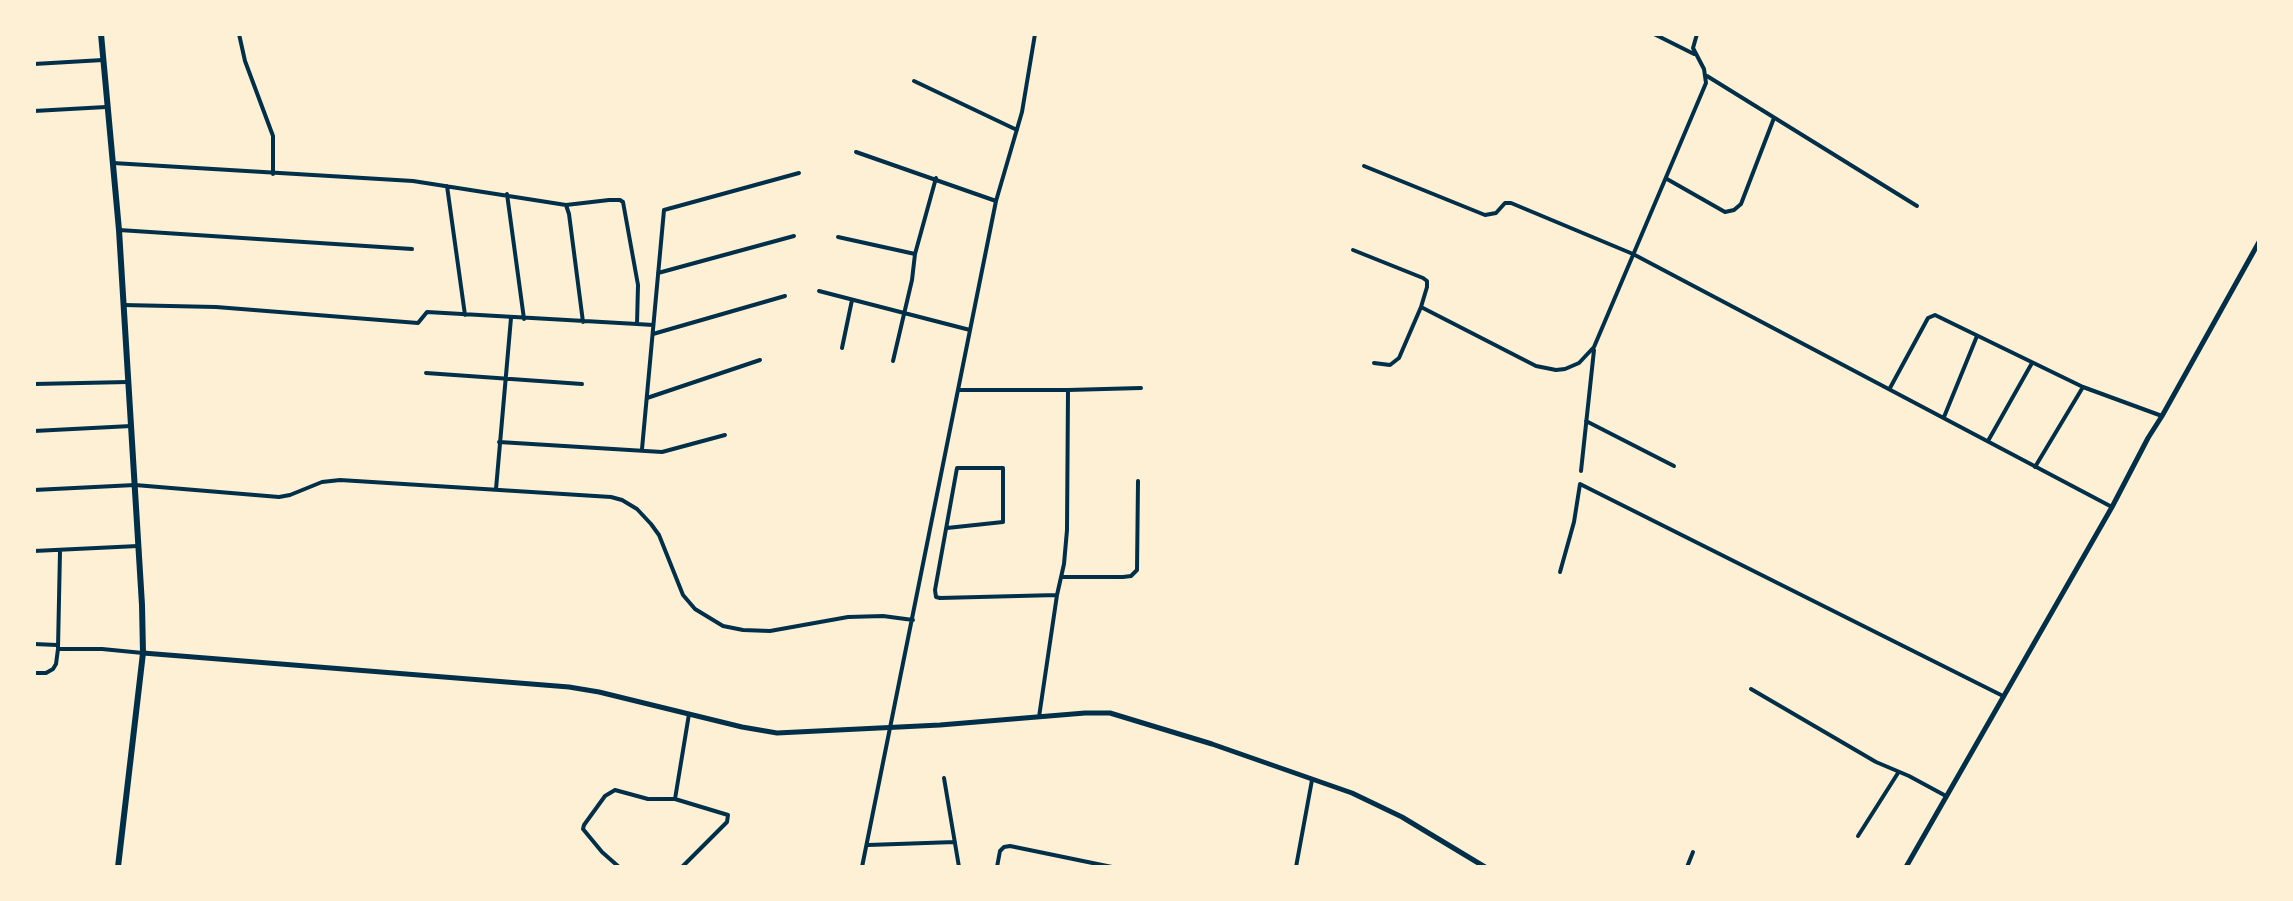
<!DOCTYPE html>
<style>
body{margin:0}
#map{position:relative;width:2293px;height:901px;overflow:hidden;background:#fdf0d5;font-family:Roboto,sans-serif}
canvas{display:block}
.frame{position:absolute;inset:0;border:36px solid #fdf0d5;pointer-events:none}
</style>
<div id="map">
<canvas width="2293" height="901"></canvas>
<div class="frame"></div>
</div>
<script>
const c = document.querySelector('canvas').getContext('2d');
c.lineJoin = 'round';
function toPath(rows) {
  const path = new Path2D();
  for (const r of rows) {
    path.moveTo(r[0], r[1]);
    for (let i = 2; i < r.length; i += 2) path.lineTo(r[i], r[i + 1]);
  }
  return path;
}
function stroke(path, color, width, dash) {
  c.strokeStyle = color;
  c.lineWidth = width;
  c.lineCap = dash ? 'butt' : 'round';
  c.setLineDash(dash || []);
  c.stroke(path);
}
stroke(toPath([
 [239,34,245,61,273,136,273,174],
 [1654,34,1694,54],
 [34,64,103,60],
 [1707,76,1917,206],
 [914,81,1017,130],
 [34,111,106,107],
 [856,152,996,201],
 [113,163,413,181,566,205,569,214,583,322],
 [1364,166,1485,215,1496,213,1505,203,1511,203,1633,254,2112,507],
 [1667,179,1725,212,1734,210,1741,204,1774,118],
 [447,186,465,315],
 [507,194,524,319],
 [119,230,412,249],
 [838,237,915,254],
 [1353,250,1423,278,1427,281,1427,287,1421,307,1536,366,1556,370,1565,369,1579,363,1594,347,1706,83,1704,69,1693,48,1697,34],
 [658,273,794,236],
 [819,291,970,330],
 [123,305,216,307,418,323,427,312,637,324,638,285,623,202,620,200,609,200,566,205],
 [637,324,653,325],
 [653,334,785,296],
 [842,348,852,300],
 [893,361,912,280,915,254,936,178],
 [1374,363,1390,365,1399,358,1421,307],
 [426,373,582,384],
 [34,384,128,382],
 [1890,388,1928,318,1935,315,2083,387,2162,416],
 [959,390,1068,390,1141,388],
 [647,398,760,360],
 [1944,417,1977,336],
 [1586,421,1674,466],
 [34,431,131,426],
 [1988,441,2032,363],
 [499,442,662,452,725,435],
 [642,449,664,210,799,173],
 [2035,467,2083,387],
 [1581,471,1594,350],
 [496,489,511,318],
 [34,490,135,485,279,497,290,495,322,482,340,480,611,497,622,500,637,509,651,524,659,535,683,595,695,609,723,626,743,630,770,631,848,617,883,616,913,620],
 [947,528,1003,522,1003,468,957,468,935,590,936,597,940,598,1057,595],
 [34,551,138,546],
 [1560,572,1574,522,1580,484,2003,696],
 [1063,577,1123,577,1131,576,1137,570,1138,481],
 [34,644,57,645],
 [58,648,60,551],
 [34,673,46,673,53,669,56,664,58,649,102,649,143,653],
 [1751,689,1876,762,1909,776,1946,796],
 [1039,717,1057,595,1064,564,1067,530,1068,390],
 [944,778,959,867],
 [675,799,689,714],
 [1858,836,1898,773],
 [868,845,955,842],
 [619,867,602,852,583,829,584,825,605,796,615,790,648,799,675,799,728,815,727,822,682,867],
 [862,867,996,201,1022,112,1035,34],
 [997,867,1000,851,1004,847,1010,846,1112,867],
 [1296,867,1312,780],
 [1687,867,1693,852]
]), '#003049', 4);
stroke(toPath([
 [143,653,569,687,599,692,742,727,777,733,940,725,1085,713,1110,713,1212,744,1352,793,1402,817,1485,867],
 [1906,867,2112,507,2148,438,2162,416,2259,242]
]), '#003049', 5);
stroke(toPath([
 [101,34,119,230,142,605,143,653,118,867]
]), '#003049', 6);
</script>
